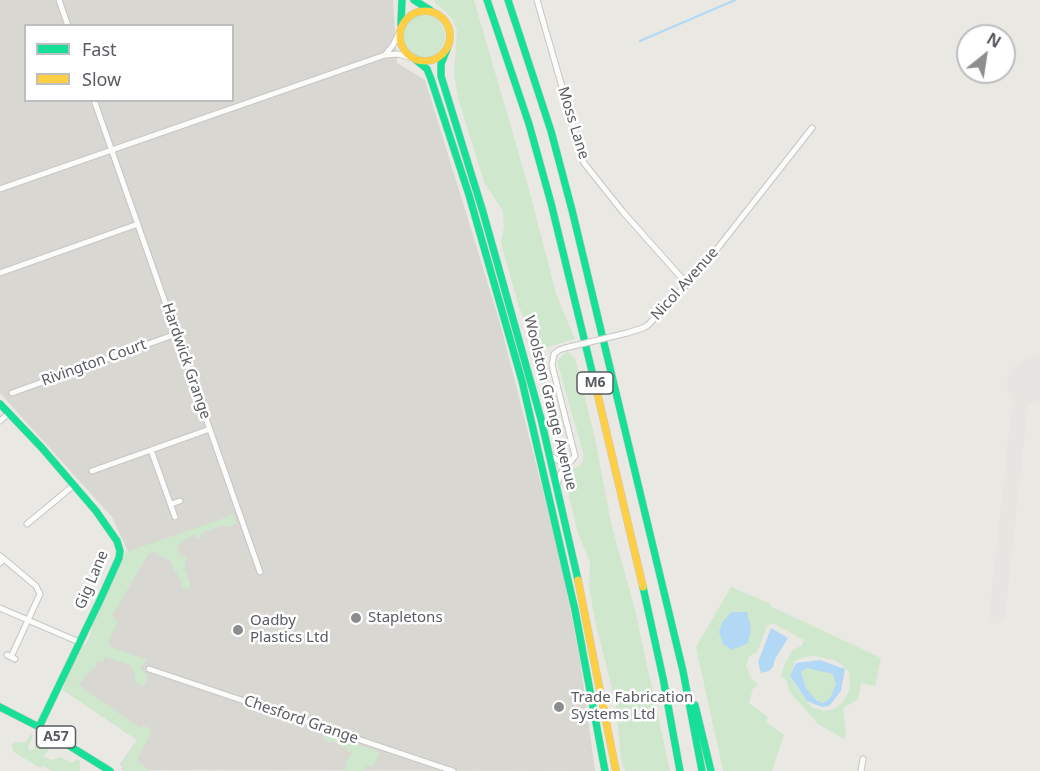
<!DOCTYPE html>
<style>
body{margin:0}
#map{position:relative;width:1040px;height:771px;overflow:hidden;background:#eae8e2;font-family:"Noto Sans",sans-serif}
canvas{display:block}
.legend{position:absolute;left:24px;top:24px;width:210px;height:78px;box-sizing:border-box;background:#fff;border:2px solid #bcbec0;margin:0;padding:8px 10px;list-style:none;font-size:18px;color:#585c61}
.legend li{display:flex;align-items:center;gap:12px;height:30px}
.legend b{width:30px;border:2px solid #bcbec0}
.north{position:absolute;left:956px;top:24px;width:60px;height:60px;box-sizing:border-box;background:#fff;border:2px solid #bcbec0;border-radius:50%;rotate:30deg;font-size:16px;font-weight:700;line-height:24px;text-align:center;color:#585c61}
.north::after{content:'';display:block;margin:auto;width:21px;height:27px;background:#8b8d8e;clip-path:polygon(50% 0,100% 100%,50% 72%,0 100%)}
</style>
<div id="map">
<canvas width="1040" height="771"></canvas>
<ul class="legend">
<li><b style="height:8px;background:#16e098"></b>Fast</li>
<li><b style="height:8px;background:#ffcf43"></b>Slow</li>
</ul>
<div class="north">N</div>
</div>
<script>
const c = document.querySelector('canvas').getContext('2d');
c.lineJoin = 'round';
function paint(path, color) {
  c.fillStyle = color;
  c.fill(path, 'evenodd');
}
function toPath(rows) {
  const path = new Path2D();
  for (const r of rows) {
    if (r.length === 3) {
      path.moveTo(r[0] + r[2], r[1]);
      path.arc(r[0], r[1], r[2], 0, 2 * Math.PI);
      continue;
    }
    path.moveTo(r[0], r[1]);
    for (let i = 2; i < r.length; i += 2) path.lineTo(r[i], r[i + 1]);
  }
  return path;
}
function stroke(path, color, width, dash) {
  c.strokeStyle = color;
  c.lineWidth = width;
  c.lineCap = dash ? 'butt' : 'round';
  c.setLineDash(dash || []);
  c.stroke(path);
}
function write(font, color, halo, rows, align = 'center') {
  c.font = font + ' "Noto Sans",sans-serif';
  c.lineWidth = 5;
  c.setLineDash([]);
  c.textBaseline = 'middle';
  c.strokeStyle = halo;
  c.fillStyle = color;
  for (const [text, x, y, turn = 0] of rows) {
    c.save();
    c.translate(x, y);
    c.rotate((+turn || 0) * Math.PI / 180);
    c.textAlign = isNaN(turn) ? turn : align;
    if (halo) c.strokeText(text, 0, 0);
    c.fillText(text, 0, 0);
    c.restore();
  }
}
paint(toPath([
 [0,0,393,0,397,63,425,80,500,323,560,558,580,659,595,771,121,770,123,767,120,764,137,740,63,690,130,556,112,517,0,393],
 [26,26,232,26,232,100,26,100]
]), '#d9d7d2');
paint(toPath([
 [435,0,474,0,529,189,556,294,575,339,541,349,531,334,519,307,501,243,504,227,503,211,484,182,459,101,454,75,457,31,453,20,446,12,434,2],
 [424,36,21],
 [567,351,575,358,595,438,611,523,635,610,670,771,625,771,621,759,616,705,595,620,589,587,590,562,578,533,565,480,570,470,581,465,584,456,559,368,557,361],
 [233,515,236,521,235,525,226,527,224,525,201,533,201,537,196,539,194,533,190,538,185,539,184,542,177,545,180,555,186,558,185,569,191,587,185,590,182,587,182,582,177,576,178,574,174,571,170,560,159,556,155,552,149,553,112,616,118,621,108,643,111,647,148,660,140,667,148,676,145,685,142,686,134,681,135,672,131,669,131,665,104,657,103,662,97,660,96,667,87,674,79,685,140,728,145,726,152,730,137,760,150,771,125,771,122,763,137,740,63,690,67,673,81,646,87,644,92,630,91,624,122,556,126,552],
 [731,587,771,604,770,606,881,658,875,686,861,683,858,699,843,708,846,732,844,739,818,724,789,691,787,681,781,676,784,666,793,649,802,646,804,640,773,623,767,626,760,646,757,652,749,657,746,665,751,678,758,685,753,688,749,703,768,717,766,722,784,735,772,771,723,771,696,647],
 [813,656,835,660,849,671,850,686,847,695,842,703,834,709,825,711,811,707,793,682,791,675,795,661,804,657],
 [807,668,833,673,837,684,830,698,823,703,816,700,806,688,801,672],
 [325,731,335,736,339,735,349,740,357,741,361,746,380,753,373,767,366,766,364,771,343,771,346,769,347,760,352,753,348,752,347,747,344,748,332,741,330,743,326,740,323,738],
 [31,734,33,736,28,747,29,750,33,750,37,740,42,737,51,744,51,747,43,757,52,760,60,757,71,763,77,759,80,761,80,771,51,771,43,766,40,768,14,752,12,748,12,745,14,742,25,743]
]), '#cfe7cd');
paint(toPath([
 [731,612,747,612,751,628,748,643,732,650,723,644,719,632,722,623],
 [771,628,788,638,775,659,773,667,769,671,761,673,758,662],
 [820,660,845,669,841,691,829,706,822,707,807,701,790,676,796,663],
 [807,668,833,674,836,684,830,698,823,703,816,700,806,688,801,672]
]), '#b3d8f6');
stroke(toPath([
 [640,41,735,0]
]), '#b3d8f6', 2);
stroke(toPath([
 [997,616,1022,387,1028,382]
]), '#e6e5e2', 16);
stroke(toPath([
 [1028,382,1040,375]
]), '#e6e5e2', 42);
const street = toPath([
 [59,0,68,26],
 [537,0,584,163,623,212,687,284],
 [385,55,393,45,400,31],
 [94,100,260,572],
 [0,189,385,55,398,54,412,58],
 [0,273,138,224],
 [627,333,643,328,648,325,687,284,713,254,812,128],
 [12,393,176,334],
 [0,421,9,413],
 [151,450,175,517],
 [550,456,567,465],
 [92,471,210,429],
 [557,484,561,473,575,456,552,365,554,354,559,350,565,348],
 [171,504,180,501],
 [27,524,74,485],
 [0,556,4,559,0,563],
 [4,559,36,586,40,594,11,657],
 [0,608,79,642],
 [7,655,15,659],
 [149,669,453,771],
 [861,771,863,759]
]);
const fast = toPath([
 [414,0,430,10],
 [487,0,529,124,551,203,597,392],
 [508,0,551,131,572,210,683,671,702,771],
 [401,24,402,0],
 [447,49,441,64,441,76,483,212,541,419,578,580],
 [416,60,427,69,431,79,469,195,522,381,575,610,605,771],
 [0,404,42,448,96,511,117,541,120,551,119,558,101,598,39,727],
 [643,587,663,678,680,771],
 [695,705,711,771],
 [0,707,39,727,110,771]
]);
const slow = toPath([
 [425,36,25],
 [597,392,643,587],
 [578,580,616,771]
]);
stroke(street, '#c6c6c4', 7);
stroke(fast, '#c5c6c4', 8);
stroke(slow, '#c5c6c4', 8);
stroke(street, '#fcfcfb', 5);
stroke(fast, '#16e098', 7);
stroke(slow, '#ffcf43', 7);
const streetBridge = toPath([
 [565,348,627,333]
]);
stroke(streetBridge, '#c6c6c4', 7, []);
stroke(streetBridge, '#fcfcfb', 5);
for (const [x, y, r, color] of [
 [356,618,6,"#8b8d8e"],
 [238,630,6,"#8b8d8e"],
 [559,707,6,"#8b8d8e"]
]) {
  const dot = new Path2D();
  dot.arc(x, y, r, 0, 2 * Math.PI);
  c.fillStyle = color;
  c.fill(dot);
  stroke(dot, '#fff', 2);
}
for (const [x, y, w] of [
 [595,383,36],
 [56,737,39]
]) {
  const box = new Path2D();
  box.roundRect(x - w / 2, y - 11, w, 22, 4.5);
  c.fillStyle = '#fff';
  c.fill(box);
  stroke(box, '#585c61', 1.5);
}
write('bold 14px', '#585c61', null, [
 ["M6",595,383],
 ["A57",56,737]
]);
write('15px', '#585c61', '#fff', [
 ["Moss Lane",573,123,73],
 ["Nicol Avenue",685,284,-48],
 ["Hardwick Grange",186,361,71],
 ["Rivington Court",94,363,-20],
 ["Woolston Grange Avenue",550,403,76],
 ["Gig Lane",92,580,-67],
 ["Chesford Grange",301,720,19]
]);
write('15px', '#585c61', '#fff', [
 ["Stapletons",368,618],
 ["Oadby",250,621],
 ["Plastics Ltd",250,638],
 ["Trade Fabrication",571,698],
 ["Systems Ltd",571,715]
], 'left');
</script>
